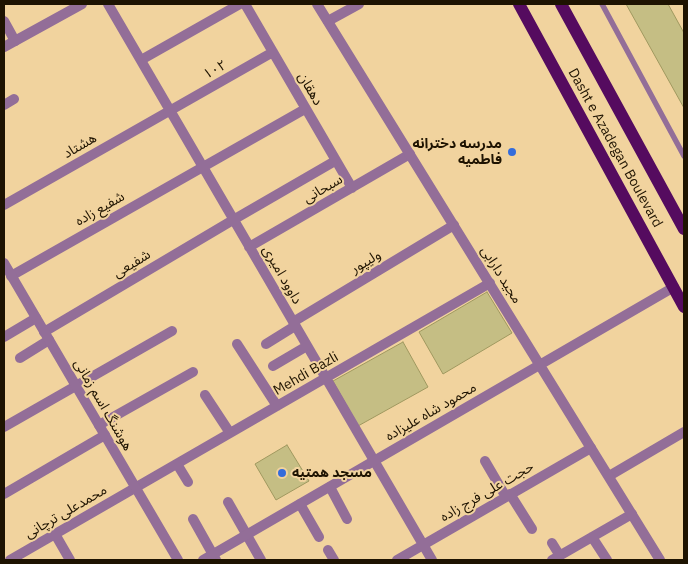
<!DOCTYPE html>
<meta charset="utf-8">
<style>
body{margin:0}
#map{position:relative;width:688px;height:564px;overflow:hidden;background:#f1d39e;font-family:"IBM Plex Sans",sans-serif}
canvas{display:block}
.frame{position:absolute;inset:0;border:5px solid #1e1301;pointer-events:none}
</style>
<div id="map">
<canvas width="688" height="564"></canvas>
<div class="frame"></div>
</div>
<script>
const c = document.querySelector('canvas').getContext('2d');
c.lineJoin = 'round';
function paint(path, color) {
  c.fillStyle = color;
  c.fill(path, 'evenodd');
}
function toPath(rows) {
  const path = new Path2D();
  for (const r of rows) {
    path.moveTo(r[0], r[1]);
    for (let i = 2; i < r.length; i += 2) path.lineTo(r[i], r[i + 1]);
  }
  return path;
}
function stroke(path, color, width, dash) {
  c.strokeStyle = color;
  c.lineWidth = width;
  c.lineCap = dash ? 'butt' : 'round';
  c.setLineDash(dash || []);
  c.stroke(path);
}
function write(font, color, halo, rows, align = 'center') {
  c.font = font + ' "IBM Plex Sans","Noto Sans Arabic",sans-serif';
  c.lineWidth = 4;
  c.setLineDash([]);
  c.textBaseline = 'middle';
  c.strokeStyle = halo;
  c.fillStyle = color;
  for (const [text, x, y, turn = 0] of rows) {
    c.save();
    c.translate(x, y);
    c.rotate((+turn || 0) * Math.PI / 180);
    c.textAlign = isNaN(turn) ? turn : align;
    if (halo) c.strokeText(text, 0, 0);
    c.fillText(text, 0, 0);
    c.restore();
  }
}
const building = toPath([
 [626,4,668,4,684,33,684,108,626,4],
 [487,292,512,333,443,374,419,332,487,292],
 [403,342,428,387,358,426,333,381,403,342],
 [287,445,309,481,276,500,255,464,287,445]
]);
paint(building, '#c5be84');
stroke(building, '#9f985f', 1);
stroke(toPath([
 [602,4,684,156]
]), '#936e98', 5.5);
stroke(toPath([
 [108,4,432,560],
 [245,4,352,188],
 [4,21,15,41],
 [328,21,359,4],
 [141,60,240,4],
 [4,105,14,99],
 [4,205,273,52],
 [249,247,410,154],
 [11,276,305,109],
 [293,322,454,225],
 [44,332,233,220,335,161],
 [4,337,36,318],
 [237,344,277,406],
 [266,344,295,326],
 [20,358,49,340],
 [273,366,307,346],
 [205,395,230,433],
 [99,425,193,372],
 [4,427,172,331],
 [485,461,506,497],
 [177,464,188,482],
 [609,476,684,432],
 [330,487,347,519],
 [4,494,105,435],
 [510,494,532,529],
 [228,502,261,560],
 [300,504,319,537],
 [193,519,216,560],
 [55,534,70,560],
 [592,537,607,560],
 [552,543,560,556],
 [328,550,334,560],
 [10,560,490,283],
 [397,560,591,448],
 [552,560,632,514]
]), '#936e98', 10);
stroke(toPath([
 [317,4,660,560],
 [4,47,82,4],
 [4,263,178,560],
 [203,560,674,287]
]), '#936e98', 10);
stroke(toPath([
 [519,4,684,307],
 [561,4,684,229]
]), '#550b5f', 12);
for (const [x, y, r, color] of [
 [512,152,5,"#346cdb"],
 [282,473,5,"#346cdb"]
]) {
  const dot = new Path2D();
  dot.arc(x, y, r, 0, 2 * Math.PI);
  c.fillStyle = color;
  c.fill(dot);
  stroke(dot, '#f1d39e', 2);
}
write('14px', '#1e1301', '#f1d39e', [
 ["۱۰۲",215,70,-29],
 ["دهقان",310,89,60],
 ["هشتاد",80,146,-30],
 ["Dasht e Azadegan Boulevard",615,148,61],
 ["سبحانی",323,189,-30],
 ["شفیع زاده",100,209,-30],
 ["ولیپور",366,262,-31],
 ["شفیعی",132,264,-31],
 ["داوود امیری",282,275,60],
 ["مجید دارابی",501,275,58],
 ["Mehdi Bazli",306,374,-30],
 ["هوشنگ اسم زمانی",103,405,60],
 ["محمود شاه علیزاده",431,412,-30],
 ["حجت علی فرج زاده",487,492,-30],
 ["محمدعلی ترچانی",66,512,-30]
]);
write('bold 14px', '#1e1301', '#f1d39e', [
 ["مدرسه دخترانه",502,144],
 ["فاطمیه",502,160],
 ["مسجد همتیه",292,473,"left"]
], 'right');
</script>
